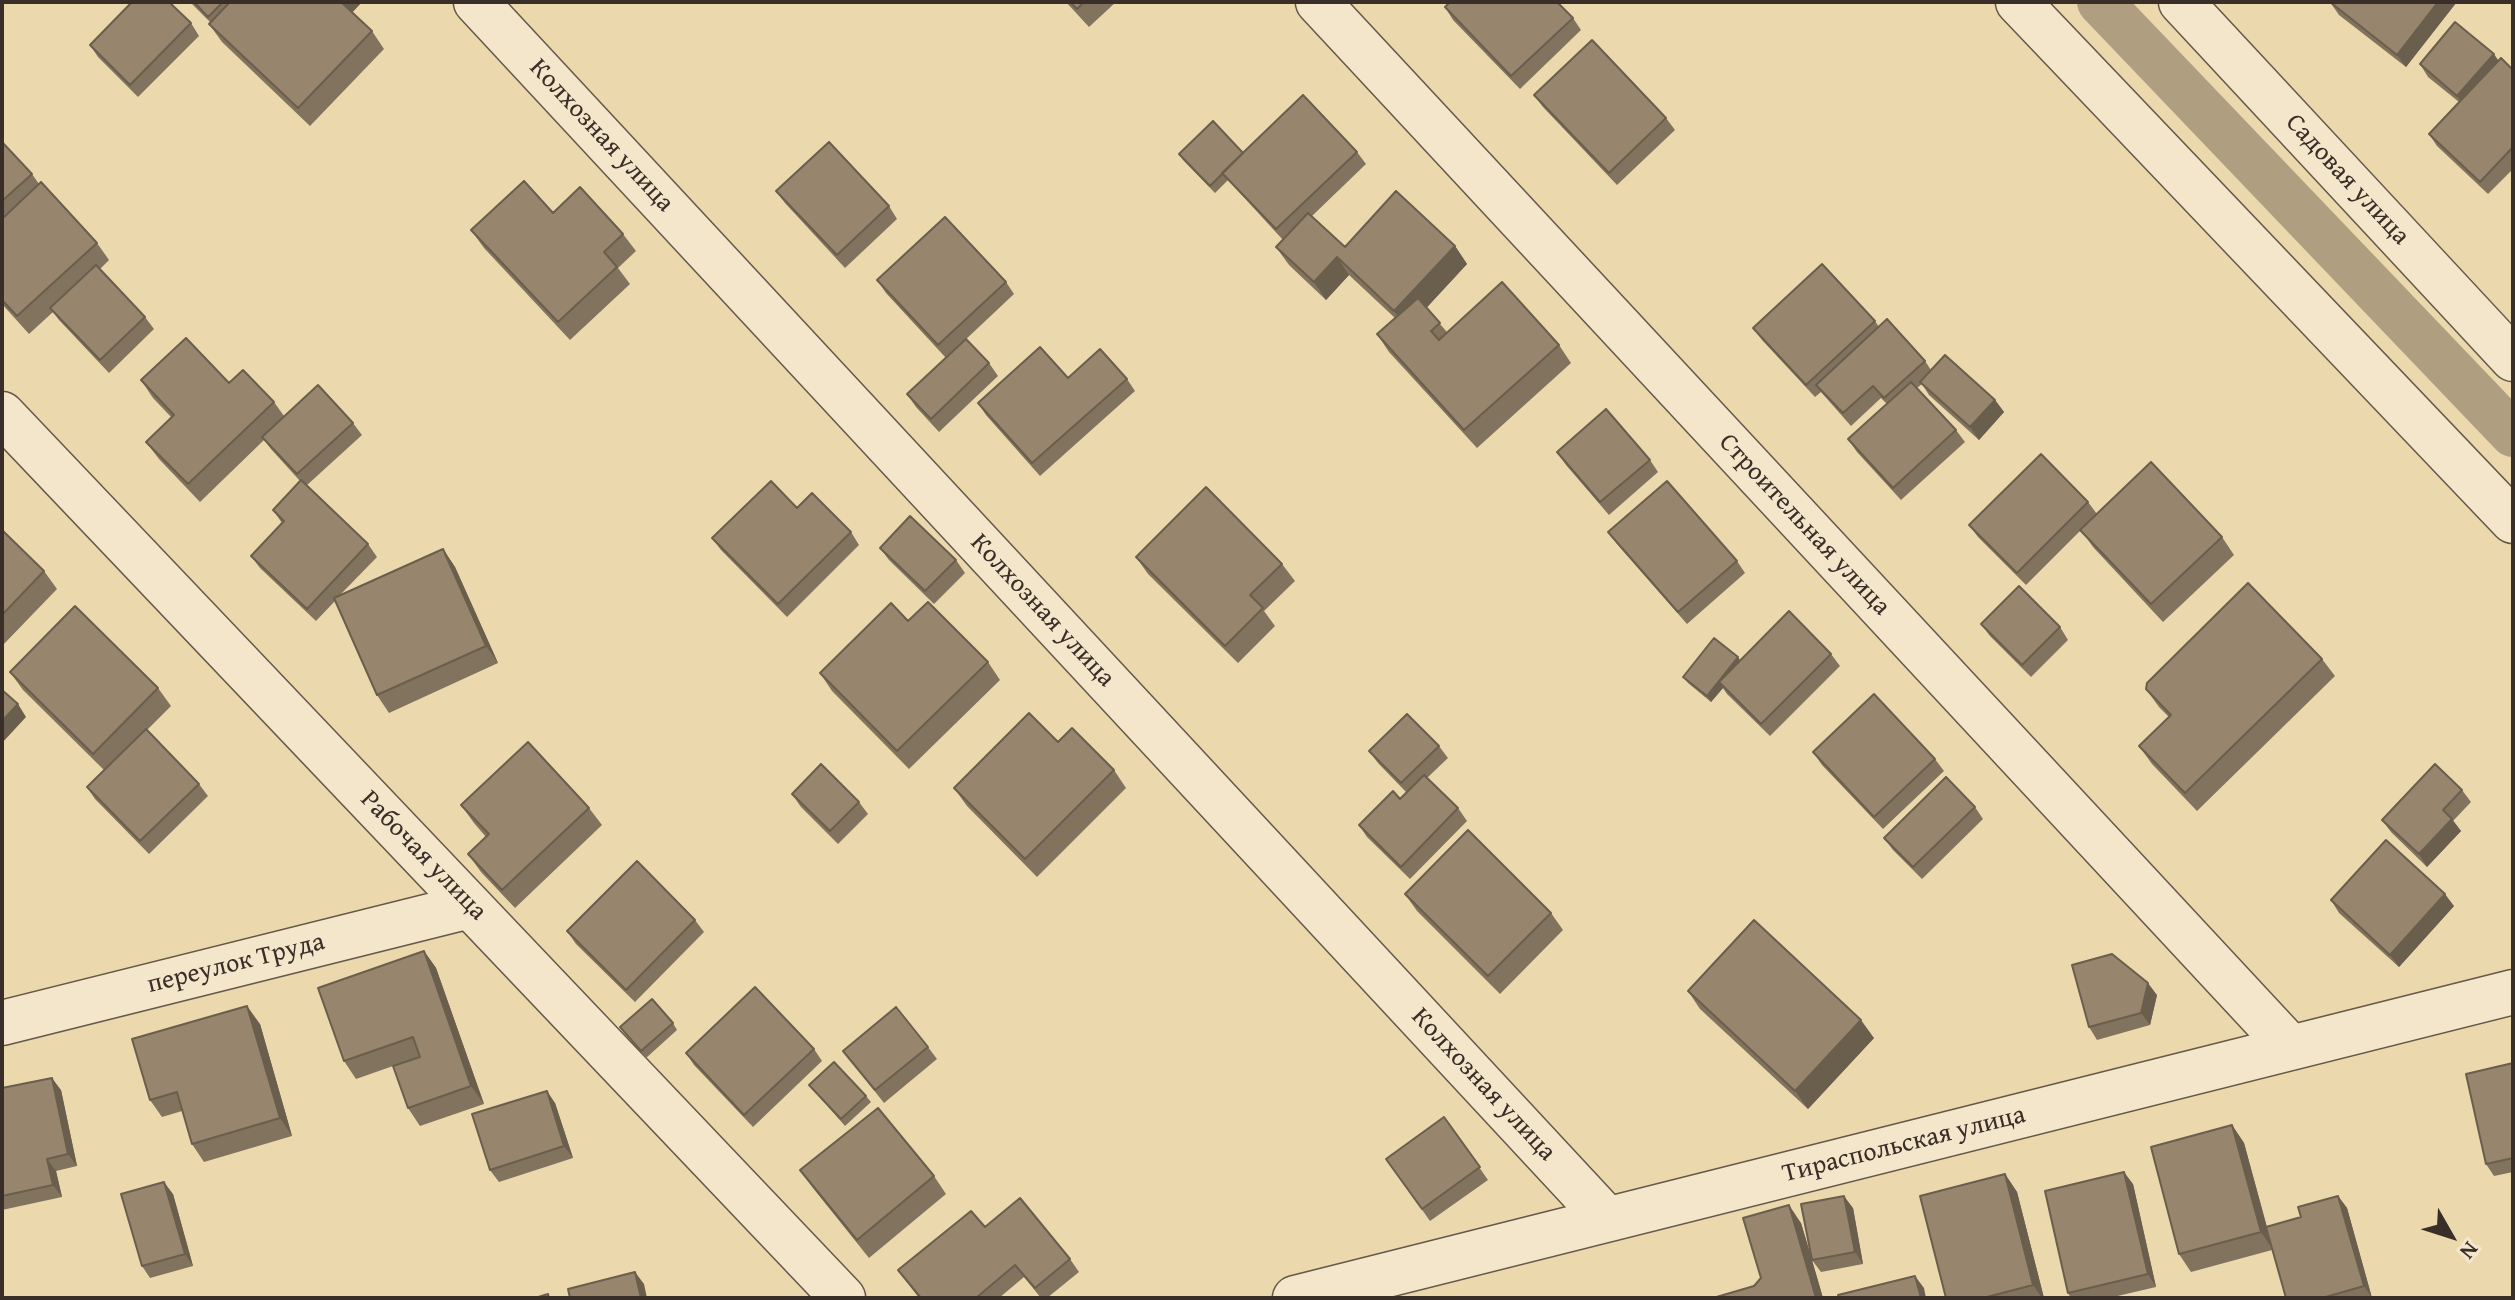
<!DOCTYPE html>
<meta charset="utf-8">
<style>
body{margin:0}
#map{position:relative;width:2515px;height:1300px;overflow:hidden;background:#ecd8ad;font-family:"Gentium Book Plus",serif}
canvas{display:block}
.frame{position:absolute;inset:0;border:4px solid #3a2e28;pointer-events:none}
.north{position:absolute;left:2411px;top:1196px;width:80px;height:80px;-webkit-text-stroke:6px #f3e6ca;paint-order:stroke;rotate:129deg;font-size:22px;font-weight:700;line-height:32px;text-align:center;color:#3a2e28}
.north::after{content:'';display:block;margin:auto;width:28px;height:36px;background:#3a2e28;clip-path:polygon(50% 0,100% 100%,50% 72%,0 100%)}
</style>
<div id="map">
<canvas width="2515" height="1300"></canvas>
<div class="frame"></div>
<div class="north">N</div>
</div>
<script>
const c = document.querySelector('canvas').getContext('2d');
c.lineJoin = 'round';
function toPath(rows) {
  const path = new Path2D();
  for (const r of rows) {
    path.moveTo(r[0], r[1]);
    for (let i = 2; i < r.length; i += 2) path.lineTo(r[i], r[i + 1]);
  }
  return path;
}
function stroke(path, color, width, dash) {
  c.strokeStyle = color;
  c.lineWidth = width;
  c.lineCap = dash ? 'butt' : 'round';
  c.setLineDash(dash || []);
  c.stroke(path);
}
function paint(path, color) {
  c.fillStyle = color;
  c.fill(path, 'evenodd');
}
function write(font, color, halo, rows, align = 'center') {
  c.font = font + ' "Gentium Book Plus",serif';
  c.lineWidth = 6;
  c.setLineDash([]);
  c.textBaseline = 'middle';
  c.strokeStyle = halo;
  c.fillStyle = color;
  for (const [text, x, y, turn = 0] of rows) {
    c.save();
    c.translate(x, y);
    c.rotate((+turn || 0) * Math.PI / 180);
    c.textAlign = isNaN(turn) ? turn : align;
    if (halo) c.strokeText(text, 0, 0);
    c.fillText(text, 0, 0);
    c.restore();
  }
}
stroke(toPath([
 [2100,2,2513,434]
]), '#af9e80', 46);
const street = toPath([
 [476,2,1607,1219],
 [1318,2,2291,1048],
 [2018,2,2513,521],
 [2181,2,2513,359],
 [2,414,843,1298],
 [2,1023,470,906],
 [1295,1298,2513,992]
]);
stroke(street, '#665849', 47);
stroke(street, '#f3e6ca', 44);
paint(toPath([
 [190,2,362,2,352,12,372,31,384,49,310,126,222,42,209,24,211,23],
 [1066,2,1116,2,1089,27],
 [2330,2,2456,3,2406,67,2339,15],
 [1445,7,1573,18,1581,30,1520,89,1453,20],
 [191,23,199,36,138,97,98,57,90,45],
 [2498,61,2513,70,2513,169,2488,194,2437,146,2429,134,2459,102,2428,77,2420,64],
 [1534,95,1666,118,1675,130,1617,185,1543,107],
 [2,142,32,174,39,184,97,243,109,260,100,269,145,317,154,329,109,373,59,320,53,312,29,334,2,304],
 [1357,152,1366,164,1312,216,1345,247,1455,246,1467,264,1426,308,1447,332,1559,345,1571,363,1477,448,1389,352,1377,334,1395,318,1349,275,1326,300,1289,265,1276,247,1283,240,1228,180,1215,193,1183,160,1179,154],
 [776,191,889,206,897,219,845,268,785,203],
 [553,213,623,234,636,251,618,268,630,284,570,340,484,248,471,230],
 [877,280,1006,282,1014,294,946,358,886,293],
 [1875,321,1879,327,1925,361,1931,370,1995,400,2004,412,1979,440,1929,395,1922,384,1917,388,1956,430,1965,442,1901,500,1857,452,1848,439,1887,404,1881,398,1851,426,1821,392,1815,397,1762,340,1753,328],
 [989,363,998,376,939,432,916,407,907,394],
 [1127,379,1135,391,1040,476,986,415,978,403],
 [141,380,229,383,274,402,284,416,353,423,362,435,306,486,368,544,377,557,340,595,443,549,455,567,498,663,389,713,377,695,335,601,316,621,260,568,251,556,282,523,273,510,300,481,271,449,264,440,200,502,159,459,146,442,172,418,153,398],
 [1557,452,1650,460,1658,472,1609,515,1566,465],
 [2088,502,2097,514,2222,537,2234,555,2163,622,2093,547,2081,530,2026,585,1978,537,1969,525],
 [797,508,851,532,859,545,787,617,721,550,712,538],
 [2,530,44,571,57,589,2,646],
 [1608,532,1737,561,1745,573,1687,624,1617,544],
 [880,548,956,560,965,573,934,604,889,560],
 [1136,557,1282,564,1295,581,1264,611,1275,626,1238,663,1148,574],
 [908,621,988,662,1000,680,909,769,832,691,820,673],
 [1981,624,2060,627,2068,640,2031,677,1990,636],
 [1831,654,1840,666,1770,736,1727,694,1723,688,1711,702,1688,683,1683,677,1738,657,1740,660],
 [2322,659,2335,676,2197,811,2152,764,2139,746,2169,717,2159,707,2146,689],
 [10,672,158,688,171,706,147,730,199,784,208,796,149,854,95,799,87,787,104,770,23,690],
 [1439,746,1448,758,1427,778,1458,808,1467,821,1410,879,1367,837,1359,825,1400,799,1407,793,1378,763,1369,751],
 [1813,752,1935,759,1944,771,1883,829,1822,765],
 [1114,770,1126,788,1037,877,967,806,954,788],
 [2462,790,2471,802,2453,821,2461,831,2427,867,2391,832,2382,820],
 [792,794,859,802,868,814,838,844,801,807],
 [461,805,589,808,602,825,515,908,481,872,468,854,486,837,474,823],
 [1975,807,1983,819,1922,879,1893,850,1884,838],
 [1405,894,1551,913,1563,930,1500,994,1417,911],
 [2331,900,2454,906,2399,967,2339,913],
 [695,920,704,932,635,1002,576,944,567,931],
 [424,951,436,968,484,1104,420,1126,408,1108,393,1066,356,1079,344,1061],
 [1688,991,1874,1038,1808,1109,1700,1009],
 [2157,995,2150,1025,2097,1040,2089,1027],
 [673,1023,677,1030,646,1058,620,1027],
 [260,1024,292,1136,204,1162,192,1144,182,1111,162,1117,150,1100],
 [928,1047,937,1059,884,1103,843,1051],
 [814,1049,822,1061,753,1127,694,1065,686,1053],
 [2513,1063,2513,1172,2494,1176,2486,1164],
 [809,1085,866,1096,871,1102,845,1126],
 [2,1088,61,1090,77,1166,56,1171,62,1197,2,1210],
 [555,1103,573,1158,499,1182,490,1170],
 [1444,1117,1488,1180,1430,1221,1386,1159],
 [2232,1125,2244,1143,2267,1227,2301,1217,2338,1196,2347,1208,2372,1298,2286,1298,2272,1250,2191,1272,2179,1254],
 [800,1170,934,1176,946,1194,869,1258,813,1188],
 [2005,1174,2017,1192,2044,1298,1946,1298],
 [2133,1184,2156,1287,2109,1298,2071,1298,2068,1293],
 [173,1194,193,1266,150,1278,142,1266],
 [1853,1208,1863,1264,1821,1272,1812,1260,1823,1298,1713,1298,1754,1286,1801,1223,1812,1259],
 [985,1227,1070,1259,1079,1272,1047,1298,1041,1298,1024,1277,999,1298,919,1298,898,1270]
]), '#82735e');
paint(toPath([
 [340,2,362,2,349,16],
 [2438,2,2456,3,2406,67,2397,55],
 [2494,54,2502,66,2466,109,2457,96],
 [1455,246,1467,264,1407,329,1394,311],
 [1337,257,1349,275,1326,300,1314,282],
 [1995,400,2004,412,1979,440,1970,427],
 [443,549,455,567,498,663,486,646],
 [1738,657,1742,664,1719,682,1723,688,1711,702,1707,696],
 [18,704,26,717,2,743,2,721],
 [2452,819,2461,831,2427,867,2419,854],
 [2445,894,2454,906,2399,967,2390,955],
 [424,951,436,968,484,1104,471,1086],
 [2148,983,2157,995,2150,1025,2141,1013],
 [247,1006,260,1024,292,1136,280,1118],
 [1861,1020,1874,1038,1808,1109,1795,1091],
 [52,1078,61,1090,77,1166,68,1154],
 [547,1091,555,1103,573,1158,564,1146],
 [2232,1125,2244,1143,2273,1250,2261,1232],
 [47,1159,56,1171,62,1197,53,1185],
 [2124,1172,2133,1184,2156,1287,2148,1274],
 [2005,1174,2017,1192,2044,1298,2042,1298,2033,1285],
 [164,1182,173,1194,193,1266,185,1254],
 [1844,1196,1853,1208,1863,1264,1855,1252],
 [2338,1196,2347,1208,2372,1298,2364,1286],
 [1789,1205,1801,1223,1823,1298,1816,1298],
 [635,1272,644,1284,647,1298,641,1298],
 [1915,1276,1924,1288,1926,1298,1921,1298]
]), '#6a5e4c');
const building = toPath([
 [132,2,169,2,191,23,130,85,90,45,132,2],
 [194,2,223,2,208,17,194,2],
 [230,2,341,2,372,31,298,108,209,24,230,2],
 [1070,2,1084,2,1077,9,1070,2],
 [1450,2,1557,2,1573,18,1511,76,1445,7,1450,2],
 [2330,2,2438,2,2397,55,2330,2],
 [2455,22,2494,54,2457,96,2420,64,2455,22],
 [1592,40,1666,118,1609,173,1534,95,1592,40],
 [2501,58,2513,70,2513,147,2480,182,2429,134,2501,58],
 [1303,95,1357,152,1276,229,1222,173,1303,95],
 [1213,121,1243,153,1210,186,1179,154,1213,121],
 [2,142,32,174,2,201,2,142],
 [829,142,889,206,837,255,776,191,829,142],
 [524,181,553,213,580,187,623,234,604,252,617,267,558,322,471,230,524,181],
 [41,182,97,243,17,316,2,300,2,219,41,182],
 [1396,191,1455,246,1394,311,1337,257,1314,282,1276,247,1308,213,1345,247,1396,191],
 [945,217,1006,282,938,345,877,280,945,217],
 [1822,264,1875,321,1806,385,1753,328,1822,264],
 [96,265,145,317,100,360,50,308,96,265],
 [1502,282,1559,345,1464,430,1377,334,1418,298,1440,323,1431,331,1439,340,1502,282],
 [1887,319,1925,361,1884,398,1873,386,1843,413,1816,385,1887,319],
 [186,338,229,383,243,370,274,402,188,484,146,442,174,415,141,380,186,338],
 [966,339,989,363,931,419,907,394,966,339],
 [1040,347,1068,378,1100,349,1127,379,1032,463,978,403,1040,347],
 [1945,355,1995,400,1970,427,1920,382,1945,355],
 [1911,382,1956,430,1893,488,1848,439,1911,382],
 [318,385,353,423,297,474,262,437,318,385],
 [1606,409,1650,460,1600,502,1557,452,1606,409],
 [2041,454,2088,502,2017,573,1969,525,2041,454],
 [2151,462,2222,537,2151,604,2080,530,2151,462],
 [301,480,368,544,307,609,251,556,284,521,273,510,301,480],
 [771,481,797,508,812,493,851,532,778,604,712,538,771,481],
 [1667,481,1737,561,1678,612,1608,532,1667,481],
 [1206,487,1282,564,1250,595,1263,608,1225,646,1136,557,1206,487],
 [910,516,956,560,925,591,880,548,910,516],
 [2,530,44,571,2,615,2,530],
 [443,549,486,646,377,695,334,598,443,549],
 [2248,583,2322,659,2185,793,2139,746,2171,715,2146,689,2147,683,2248,583],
 [2019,586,2060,627,2022,665,1981,624,2019,586],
 [928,602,988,662,897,751,820,673,891,603,908,621,928,602],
 [75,606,158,688,93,754,10,672,75,606],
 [1789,611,1831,654,1761,724,1719,682,1789,611],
 [1714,638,1738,657,1707,696,1683,677,1714,638],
 [2,690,18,704,2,721,2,690],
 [1874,694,1935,759,1874,817,1813,752,1874,694],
 [1029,713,1058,742,1072,728,1114,770,1025,859,954,788,1029,713],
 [1407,714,1439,746,1401,783,1369,751,1407,714],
 [146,729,199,784,140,841,87,787,146,729],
 [528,742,589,808,502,890,468,854,489,834,461,805,528,742],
 [821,764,859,802,830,831,792,794,821,764],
 [2435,764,2462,790,2443,810,2452,819,2419,854,2382,820,2435,764],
 [1424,775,1458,808,1401,867,1359,825,1393,791,1400,799,1424,775],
 [1946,777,1975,807,1913,867,1884,838,1946,777],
 [1468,830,1551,913,1488,976,1405,894,1468,830],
 [2386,840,2445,894,2390,955,2331,900,2386,840],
 [637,861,695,920,626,990,567,931,637,861],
 [1754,920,1861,1020,1795,1091,1688,991,1754,920],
 [424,951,471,1086,408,1108,393,1066,420,1057,413,1037,344,1061,318,988,424,951],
 [2112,954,2148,983,2141,1013,2089,1027,2072,965,2112,954],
 [755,987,814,1049,744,1115,686,1053,755,987],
 [652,999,673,1023,641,1051,620,1027,652,999],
 [247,1006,280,1118,192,1144,177,1092,150,1100,132,1039,247,1006],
 [896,1007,928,1047,875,1090,843,1051,896,1007],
 [834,1062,866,1096,841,1119,809,1085,834,1062],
 [2513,1063,2513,1158,2486,1164,2466,1074,2513,1063],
 [52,1078,68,1154,47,1159,53,1185,2,1196,2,1088,52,1078],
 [547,1091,564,1146,490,1170,472,1114,547,1091],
 [878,1108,934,1176,857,1240,800,1170,878,1108],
 [1444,1117,1480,1167,1422,1209,1386,1159,1444,1117],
 [2232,1125,2261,1232,2179,1254,2151,1147,2232,1125],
 [2124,1172,2148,1274,2068,1293,2045,1191,2124,1172],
 [2005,1174,2033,1285,1983,1298,1946,1298,1920,1196,2005,1174],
 [164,1182,185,1254,142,1266,121,1194,164,1182],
 [1844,1196,1855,1252,1812,1260,1801,1204,1844,1196],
 [2338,1196,2364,1286,2322,1298,2286,1298,2266,1227,2301,1217,2298,1207,2338,1196],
 [1020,1198,1070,1259,1035,1288,1015,1265,976,1298,921,1298,898,1270,971,1211,985,1227,1020,1198],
 [1789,1205,1816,1298,1713,1298,1754,1286,1761,1278,1743,1218,1789,1205],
 [635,1272,641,1298,570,1298,568,1289,635,1272],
 [1915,1276,1921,1298,1839,1298,1838,1295,1915,1276],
 [548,1294,549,1298,535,1298,548,1294]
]);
paint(building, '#97866d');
stroke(building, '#6a5e4c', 2);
write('26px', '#3a2e28', '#f3e6ca', [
 ["Колхозная улица",601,136,47],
 ["Садовая улица",2347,180,47],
 ["Строительная улица",1804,525,47],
 ["Колхозная улица",1042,611,47],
 ["Рабочая улица",423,856,46],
 ["переулок Труда",236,964,-14],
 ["Колхозная улица",1483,1085,47],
 ["Тираспольская улица",1904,1145,-14]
]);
</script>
